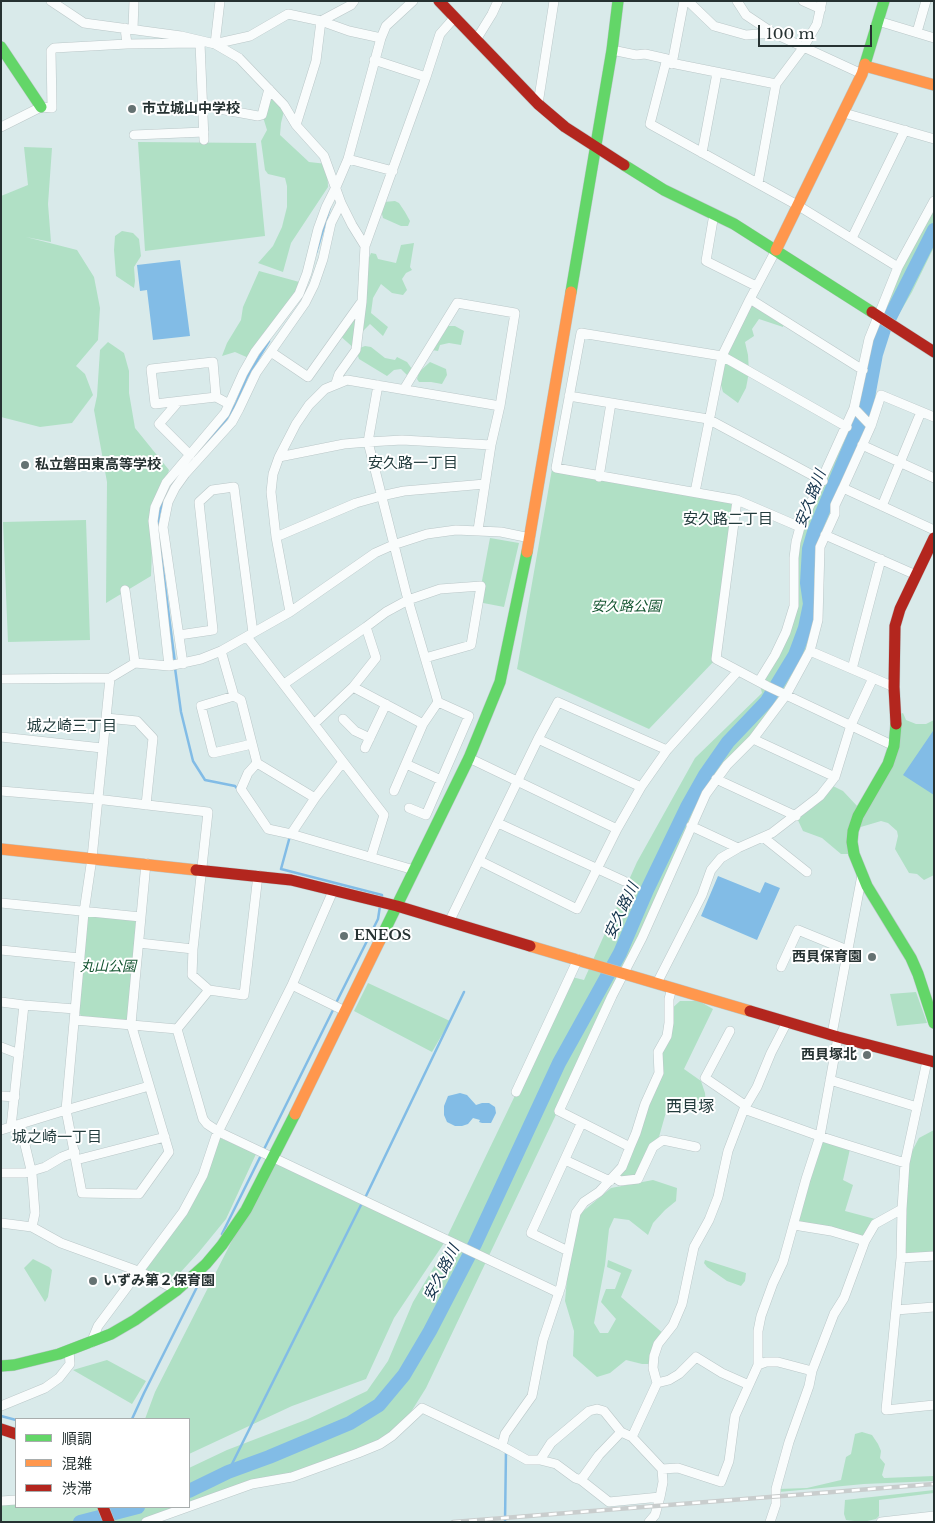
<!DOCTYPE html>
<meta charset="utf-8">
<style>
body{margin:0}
#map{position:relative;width:935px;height:1523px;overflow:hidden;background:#d9eaea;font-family:"Libre Baskerville","Noto Sans JP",serif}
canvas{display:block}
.frame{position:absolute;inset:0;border:2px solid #263232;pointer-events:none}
.legend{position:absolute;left:15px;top:1418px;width:175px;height:90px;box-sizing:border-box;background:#fff;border:1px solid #a8adad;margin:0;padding:6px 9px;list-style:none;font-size:15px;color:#263232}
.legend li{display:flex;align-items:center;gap:10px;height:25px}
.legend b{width:25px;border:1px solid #a8adad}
.scale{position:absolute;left:758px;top:25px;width:114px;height:22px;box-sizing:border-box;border:2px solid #263232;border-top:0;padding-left:6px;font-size:15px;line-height:18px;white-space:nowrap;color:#263232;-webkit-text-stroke:4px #fff;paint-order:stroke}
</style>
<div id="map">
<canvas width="935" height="1523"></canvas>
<div class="frame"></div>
<ul class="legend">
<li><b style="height:6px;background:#63d668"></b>順調</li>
<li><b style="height:6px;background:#ff974d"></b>混雑</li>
<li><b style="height:6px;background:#b3261e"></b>渋滞</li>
</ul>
<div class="scale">100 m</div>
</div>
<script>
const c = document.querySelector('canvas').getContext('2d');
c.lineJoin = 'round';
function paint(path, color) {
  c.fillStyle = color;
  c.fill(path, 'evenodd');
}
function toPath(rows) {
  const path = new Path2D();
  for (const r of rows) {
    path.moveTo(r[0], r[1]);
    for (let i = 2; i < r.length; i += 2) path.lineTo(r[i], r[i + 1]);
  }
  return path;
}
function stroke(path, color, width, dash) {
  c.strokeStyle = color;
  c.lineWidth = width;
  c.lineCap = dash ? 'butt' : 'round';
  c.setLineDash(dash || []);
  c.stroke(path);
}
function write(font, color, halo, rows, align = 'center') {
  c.font = font + ' "Libre Baskerville","Noto Sans JP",serif';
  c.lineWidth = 4;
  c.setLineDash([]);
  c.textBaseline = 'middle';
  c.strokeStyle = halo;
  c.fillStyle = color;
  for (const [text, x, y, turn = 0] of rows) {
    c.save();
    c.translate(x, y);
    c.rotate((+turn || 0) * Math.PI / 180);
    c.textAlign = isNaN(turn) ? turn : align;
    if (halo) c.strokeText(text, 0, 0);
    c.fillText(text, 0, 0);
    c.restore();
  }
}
paint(toPath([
 [269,89,285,107,281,123,280,135,309,162,327,164,328,187,291,243,283,272,258,263,273,246,282,227,287,207,287,186,285,178,268,174,265,170,261,141,267,130,263,117],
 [138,142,256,143,265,236,145,251],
 [24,147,52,148,48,204,51,242,26,237,77,250,94,277,100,308,98,340,76,366,85,374,93,395,72,423,40,427,1,417,1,196,28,185],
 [395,201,399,203,405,212,410,221,408,226,401,226,383,218,381,210,384,202],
 [934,201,934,247,912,292,888,333,881,353,877,376,875,392,878,403,820,551,819,600,810,651,780,702,718,774,426,1388,411,1412,390,1437,358,1453,189,1507,189,1468,227,1450,308,1419,367,1391,388,1361,413,1302,447,1245,446,1240,394,1318,366,1379,292,1406,189,1454,189,1419,145,1419,155,1392,274,1158,446,1239,572,977,584,980,637,862,695,758,762,693,759,681,794,606,797,539,845,431,869,339],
 [122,231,133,233,139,239,141,256,134,267,135,281,134,288,116,276,114,250,115,236],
 [414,243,410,267,412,270,406,273,402,279,407,290,403,295,392,293,381,284,373,298,371,313,388,327,383,336,370,324,360,334,357,349,365,346,371,347,385,358,395,360,397,357,407,362,412,369,410,373,407,375,401,369,394,370,387,376,359,359,356,350,338,334,362,301,366,265,371,253,376,254,378,259,396,263,401,245],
 [259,271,303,283,290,305,272,323,259,339,251,359,235,352,222,356,227,343,241,320,243,307],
 [750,299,785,321,783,327,759,319,752,329,754,336,745,342,748,355,749,372,746,388,738,403,723,392,718,375],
 [448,326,455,326,464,331,461,345,449,343,440,345,438,351,432,350,439,341],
 [108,342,124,353,129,371,129,393,135,428,169,470,153,524,151,576,106,603,107,482,94,410,97,396,100,350],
 [430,362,446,369,447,375,442,384,431,382,419,382,417,379,419,372],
 [552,469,737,500,716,659,649,729,517,669],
 [86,520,90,640,8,642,3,522],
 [490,538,519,543,504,607,478,602],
 [903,713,906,720,916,724,926,724,934,720,934,875,924,880,917,874,909,873,895,849,898,836,897,831,888,823,881,821,854,829,854,854,841,854,822,838,803,831,796,816,829,784,843,791,858,807,893,766,899,748,900,714],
 [90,915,133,918,136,921,128,1018,126,1020,81,1016,79,1012,87,917],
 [368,983,450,1021,432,1052,354,1011],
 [916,992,927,1023,897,1026,890,994],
 [680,1001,699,1001,713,1009,684,1069,701,1081,705,1093,706,1108,702,1112,668,1105,657,1144,633,1180,614,1177,659,1073,669,1011],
 [934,1130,934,1256,904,1258,909,1157,919,1138],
 [216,1136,256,1154,226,1219,199,1252,168,1286,141,1273,193,1194],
 [822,1137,850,1149,843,1180,853,1185,845,1211,875,1219,861,1240,795,1222],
 [653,1180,677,1188,676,1201,665,1210,653,1223,648,1235,629,1220,614,1218,609,1229,605,1265,594,1323,600,1333,608,1333,616,1319,601,1302,606,1289,615,1289,621,1273,607,1267,608,1260,632,1270,621,1297,665,1335,654,1364,642,1364,626,1360,610,1373,597,1377,573,1356,574,1331,565,1301,571,1234,581,1213,611,1188],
 [33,1259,49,1267,52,1270,48,1297,45,1302,24,1268],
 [705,1260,746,1273,745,1281,741,1286,727,1281,707,1267,704,1263],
 [107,1360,146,1381,132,1404,73,1370],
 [862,1432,872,1435,878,1444,881,1451,880,1458,885,1464,882,1475,884,1478,934,1476,934,1481,864,1484,779,1492,778,1489,807,1488,841,1480,846,1457,851,1454,855,1434],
 [934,1490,934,1493,879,1500,879,1516,876,1519,863,1522,846,1520,844,1514,845,1500],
 [16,1502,16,1507,188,1507,147,1522,1,1522,1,1504]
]), '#b0e0c5');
paint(toPath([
 [180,260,190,336,153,340,147,290,140,291,137,265],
 [933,731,934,732,934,795,903,775],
 [718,876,760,893,765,882,780,888,757,940,701,916],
 [460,1093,467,1095,476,1105,482,1103,489,1103,495,1107,496,1113,491,1123,482,1123,479,1122,480,1120,473,1118,468,1124,462,1126,455,1126,447,1122,444,1115,444,1106,448,1096]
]), '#82bce6');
stroke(toPath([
 [316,253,330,207],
 [176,478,225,421,236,404,247,377,269,341],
 [158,529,159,515,163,500],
 [159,539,175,663],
 [175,668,181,712,193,761,205,780,235,786,239,791],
 [290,836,281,869,382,895,382,898],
 [336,1003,378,919,380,906],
 [365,1198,464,992],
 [222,1234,334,1008],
 [1,1416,16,1420],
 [132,1419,144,1393,204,1273],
 [228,1472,362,1203],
 [126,1507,127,1510],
 [505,1522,506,1450]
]), '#82bce6', 2.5);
stroke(toPath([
 [189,1491,228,1472,269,1457,350,1423,379,1405,404,1375,430,1331,475,1244,559,1063,620,953,647,890,687,807,705,775,728,742,767,701,795,655,805,628,810,604,807,583,809,549,814,532,866,408,876,354,884,329,934,230],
 [80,1522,138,1507]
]), '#82bce6', 14);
const street = toPath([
 [51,1,84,23,181,36,215,44,239,58,284,105,296,125,324,156,341,203,331,223,323,259,314,285,305,303,256,373,239,409,232,422,185,474,175,488,168,502,163,527,183,664],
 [688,1,714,26,746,35,773,33],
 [737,1,746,15,773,33,862,74],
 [803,1,821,9],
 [878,21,934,38],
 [133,29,134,1],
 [917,32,926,1],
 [476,40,492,14,498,1],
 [200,43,204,140],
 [127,44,196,43],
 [214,44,250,36,288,14,321,21,349,31,381,38],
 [215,44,220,1],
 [612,50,636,55,645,54,667,59,666,62],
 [374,60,426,77],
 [672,64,684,1],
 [776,84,666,62,650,124,797,205,898,267],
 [538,104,554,1],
 [203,106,258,116,262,115,269,89],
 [844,113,934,139],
 [296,125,316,61,321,21,351,5,354,1],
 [1,127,41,107,52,108,51,51,54,48,127,44,125,28],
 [134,135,204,132],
 [702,153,717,73],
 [348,159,393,171],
 [758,183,776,84,803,48,817,24,822,1],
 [714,214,706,261,756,286],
 [852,238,905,130],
 [365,246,426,77,440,34,455,17],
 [776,250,750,299,863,370],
 [271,352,308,377,360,304],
 [336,383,339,374,356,350,362,302,365,246,352,225,341,203],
 [378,385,368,442,408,600,438,702,469,716,426,815,409,808],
 [404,389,457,303,515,313,500,406,491,445,478,530],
 [569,396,708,419,823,481],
 [216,397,155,404,151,369,213,362,216,397,229,404],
 [178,402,159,424,190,455],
 [854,408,871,426],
 [934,417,881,395,871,426,843,488,934,530],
 [862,445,934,478],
 [279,457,344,444,368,442,402,440,491,445],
 [599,477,611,403],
 [695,492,722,356,750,299],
 [737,500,716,659,767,686,894,746],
 [882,506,921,412],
 [800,527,737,500,556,468,581,333,722,356,847,427],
 [825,535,916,575],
 [276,537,356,503,381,496,404,491,485,484],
 [125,590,135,663],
 [290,612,276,537,271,492,273,474,279,457,296,424,309,405,325,389,347,380,500,406],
 [179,635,213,630,199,502,212,490,234,487,253,633],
 [247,637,384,815,371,857],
 [221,651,234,696,241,700,257,763,315,798,291,834,414,870],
 [810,651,894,687],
 [169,666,153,521,155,507,166,483,225,413,243,373,255,352,299,294,307,273,318,229,326,207,336,187,348,159,381,38,386,26,413,1],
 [852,669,881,559],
 [110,678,92,858,84,912,66,1110,82,1193,139,1194,169,1152,131,1024,146,863],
 [1,679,110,678,135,663,169,666,201,659,221,651,290,612,375,553,393,545,427,534,456,530,501,532,530,538],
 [759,681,775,655,786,632,794,606,794,558,796,542,800,527,854,408,869,339,898,267,934,201],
 [284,684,366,627],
 [353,687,423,724],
 [234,696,201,706,213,753,252,744],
 [106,718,137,721,153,738,146,805],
 [343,719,355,731,370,738],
 [314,724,353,687,376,658,366,627,386,612,408,600,440,589,481,586,471,645,425,658],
 [1,737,102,748],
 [538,739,641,787],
 [753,739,835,777],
 [365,748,386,704],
 [469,758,617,829],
 [257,763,248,773,241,789,268,829,291,834],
 [406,764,441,780],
 [716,779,796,816],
 [1,791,96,799,208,812,193,949,192,975,209,990,244,995,258,875],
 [394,791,423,724,438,702],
 [315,798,342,763],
 [498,823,624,881],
 [691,826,738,848],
 [763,837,807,872],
 [480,861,577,909,617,829,641,787,667,750,738,671],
 [1,903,141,917],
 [449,922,538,739,558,702,667,750],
 [139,943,193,949],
 [1,950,80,958],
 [781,967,798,930,847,950],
 [657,983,702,895,711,870,721,858,738,848,772,833,820,796,835,777,851,725,873,678],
 [292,985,345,1011],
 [1,1002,24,1005,11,1127],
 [24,1005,75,1009],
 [75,1020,177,1029],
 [177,1029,203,1119,207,1124,219,1132,559,1293],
 [177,1029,209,990],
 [730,1031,705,1078,746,1106],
 [832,1034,862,875],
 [1,1047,19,1054],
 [927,1061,905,1163,902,1209,901,1258,886,1410,934,1405],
 [830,1080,917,1107],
 [516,1092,578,959],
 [1,1096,15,1097],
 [744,1109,822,1137,905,1163],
 [1,1130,66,1110,149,1086],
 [630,1147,636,1133,645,1104,659,1073,658,1052,667,1036,669,1023,669,999,672,988],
 [76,1160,165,1137],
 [565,1160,610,1181],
 [1,1173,25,1173,45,1167,62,1157,75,1152],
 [614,1177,620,1181,638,1179,653,1147,663,1140,696,1147],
 [1,1223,32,1227,35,1213,32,1174,20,1124],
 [794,1225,831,1231,865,1241],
 [32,1227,61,1243,138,1271,177,1290],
 [568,1251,531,1233,581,1124],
 [901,1258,934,1256],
 [896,1310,934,1307],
 [91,1343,98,1326,183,1212,203,1175,216,1136,292,985,333,891],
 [758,1365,766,1362,778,1362,812,1371],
 [657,1383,669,1380,679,1374,696,1357,722,1373,749,1385],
 [1,1406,45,1388,59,1378,70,1364,69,1350],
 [502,1446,505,1434,532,1396,543,1340,561,1286,576,1213,584,1202,599,1192,622,1167,630,1147,559,1111,612,996,642,938,706,794,727,765,753,739,786,695,810,651,818,620,820,547,835,514,835,505,843,488],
 [540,1460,551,1443,589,1411,597,1409,604,1411,621,1432,632,1437],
 [662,1469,678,1468,721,1482,729,1461,735,1416,758,1365,758,1331,761,1316,773,1283,783,1262,806,1179,820,1136,838,1037],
 [581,1480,599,1455,621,1432],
 [1,1501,16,1500],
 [146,1522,252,1484,292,1477,358,1453,380,1444,392,1436,422,1408,502,1446,527,1460,540,1460,556,1464,575,1478,581,1480,609,1502,660,1497],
 [649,1522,655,1515,660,1497,663,1482,662,1469,632,1437,657,1383,653,1368,654,1356,658,1344,673,1325,682,1304,694,1247,709,1220,718,1197,728,1151,744,1109,757,1087,771,1053,787,1022],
 [770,1522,776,1504,776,1489,789,1442,809,1386,812,1371,834,1314,844,1298,865,1241,875,1224,902,1209],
 [881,1522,934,1516]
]);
const fast = toPath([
 [1,47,41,107],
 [865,64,884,1],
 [624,165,664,190,734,224,872,312],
 [571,292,612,50,618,1],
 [896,724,894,746,888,764,858,816,853,831,852,842,854,854,867,886,911,958,918,974,934,1023],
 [380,940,469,758,500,682,527,552],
 [1,1366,14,1365,59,1354,111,1334,135,1320,177,1290,206,1264,222,1245,246,1210,295,1114]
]);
const slow = toPath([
 [865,66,934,85],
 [776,250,862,74,865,64],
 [527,552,571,292],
 [1,849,196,870],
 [530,946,750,1011],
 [295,1114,380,940]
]);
const jam = toPath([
 [439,1,538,104,565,127,624,165],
 [872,312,934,352],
 [896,724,894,687,895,626,900,609,934,538],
 [196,870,291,880,397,906,530,946],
 [750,1011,838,1037,934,1062],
 [1,1429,16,1434],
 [103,1507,109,1522]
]);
stroke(street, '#bac7c8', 10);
stroke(fast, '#bac7c8', 12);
stroke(slow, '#bac7c8', 12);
stroke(jam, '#bac7c8', 12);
stroke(street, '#f9fcfc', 9);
stroke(fast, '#63d668', 11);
stroke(slow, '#ff974d', 11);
stroke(jam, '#b3261e', 11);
const rail = toPath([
 [453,1522,934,1484]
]);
stroke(rail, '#c9cdcd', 4.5);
stroke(rail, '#fff', 2.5, [8]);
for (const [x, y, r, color] of [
 [132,109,5,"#657272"],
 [25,465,5,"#657272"],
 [344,936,5,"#657272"],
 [872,957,5,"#657272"],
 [867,1055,5,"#657272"],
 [93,1281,5,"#657272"]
]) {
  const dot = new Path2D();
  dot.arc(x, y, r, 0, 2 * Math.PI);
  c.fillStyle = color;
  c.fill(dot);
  stroke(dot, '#fff', 2);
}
write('bold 14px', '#263232', '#fff', [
 ["市立城山中学校",142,109],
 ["私立磐田東高等学校",35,465],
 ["ENEOS",354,936],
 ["西貝保育園",862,957,"right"],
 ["西貝塚北",857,1055,"right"],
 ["いずみ第２保育園",103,1281]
], 'left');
write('italic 14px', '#145531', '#fff', [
 ["安久路公園",626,607],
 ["丸山公園",108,967]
]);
write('15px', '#233c3d', '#fff', [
 ["安久路一丁目",413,464],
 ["安久路二丁目",728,520],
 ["城之崎三丁目",72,727],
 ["城之崎一丁目",57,1138]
]);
write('italic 15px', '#103049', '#fff', [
 ["安久路川",811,499,-69],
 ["安久路川",622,911,-65],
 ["安久路川",442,1273,-63]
]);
write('16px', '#233c3d', '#fff', [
 ["西貝塚",690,1107]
]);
</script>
